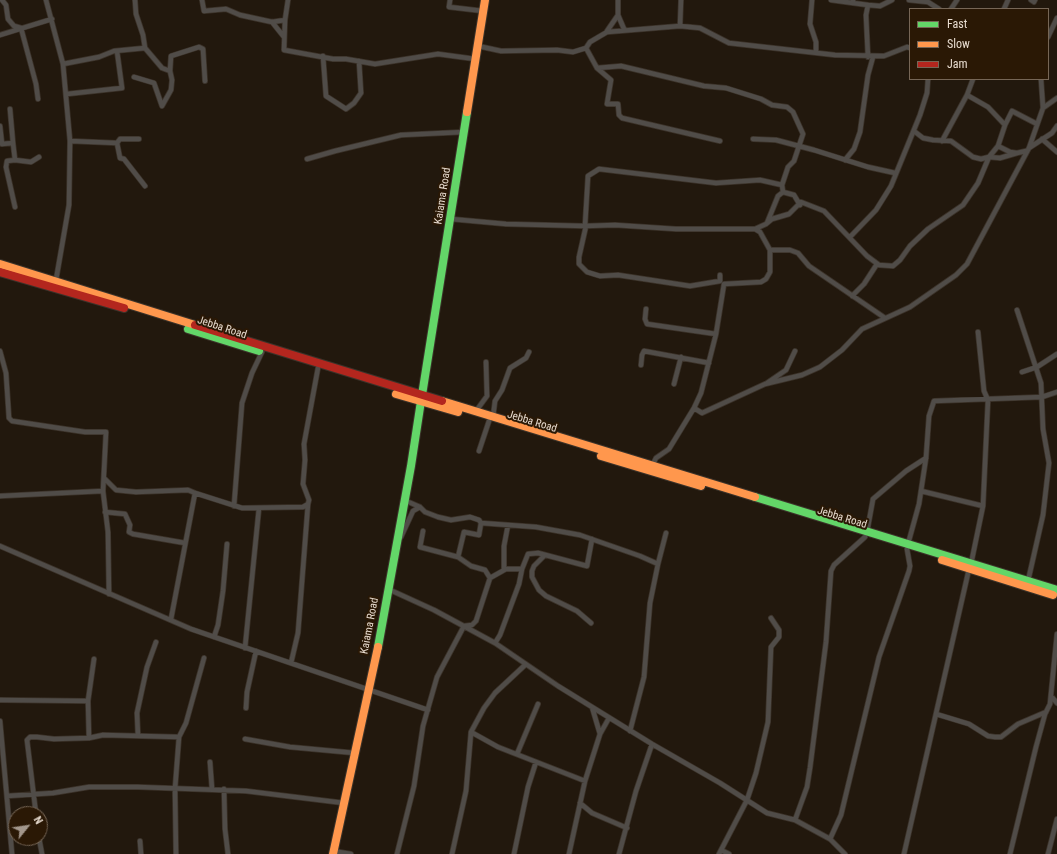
<!DOCTYPE html>
<style>
body{margin:0}
#map{position:relative;width:1057px;height:854px;overflow:hidden;background:#22180d;font-family:"Roboto Condensed",sans-serif}
canvas{display:block}
.legend{position:absolute;left:909px;top:8px;width:140px;height:72px;box-sizing:border-box;background:#2a1805;border:1px solid #766656;margin:0;padding:5px 7px;list-style:none;font-size:12px;color:#e8dcd0}
.legend li{display:flex;align-items:center;gap:8px;height:20px}
.legend b{width:20px;border:1px solid #766656}
.north{position:absolute;left:8px;top:806px;width:40px;height:40px;box-sizing:border-box;background:#2a1805;border:1px solid #766656;border-radius:50%;rotate:60deg;font-size:11px;font-weight:700;line-height:16px;text-align:center;color:#e8dcd0}
.north::after{content:'';display:block;margin:auto;width:14px;height:18px;background:#a3978c;clip-path:polygon(50% 0,100% 100%,50% 72%,0 100%)}
</style>
<div id="map">
<canvas width="1057" height="854"></canvas>
<ul class="legend">
<li><b style="height:5px;background:#63d668"></b>Fast</li>
<li><b style="height:5px;background:#ff974d"></b>Slow</li>
<li><b style="height:5px;background:#b3261e"></b>Jam</li>
</ul>
<div class="north">N</div>
</div>
<script>
const c = document.querySelector('canvas').getContext('2d');
c.lineJoin = 'round';
function toPath(rows) {
  const path = new Path2D();
  for (const r of rows) {
    path.moveTo(r[0], r[1]);
    for (let i = 2; i < r.length; i += 2) path.lineTo(r[i], r[i + 1]);
  }
  return path;
}
function stroke(path, color, width, dash) {
  c.strokeStyle = color;
  c.lineWidth = width;
  c.lineCap = dash ? 'butt' : 'round';
  c.setLineDash(dash || []);
  c.stroke(path);
}
function write(font, color, halo, rows, align = 'center') {
  c.font = font + ' "Roboto Condensed",sans-serif';
  c.lineWidth = 4;
  c.setLineDash([]);
  c.textBaseline = 'middle';
  c.strokeStyle = halo;
  c.fillStyle = color;
  for (const [text, x, y, turn = 0] of rows) {
    c.save();
    c.translate(x, y);
    c.rotate((+turn || 0) * Math.PI / 180);
    c.textAlign = isNaN(turn) ? turn : align;
    if (halo) c.strokeText(text, 0, 0);
    c.fillText(text, 0, 0);
    c.restore();
  }
}
const street = toPath([
 [2,0,6,5,8,19,14,26,21,28,36,84,38,99],
 [46,0,63,64,70,141,69,205,56,280],
 [202,0,204,11,226,9,240,15,272,22,285,20],
 [288,0,285,20,284,50,333,59,346,59,375,64,438,54,475,59],
 [450,0,449,7,483,11],
 [618,0,618,15,624,29],
 [812,0,810,24,816,42,816,52],
 [831,0,853,3],
 [853,0,853,3,868,5,866,15,868,57],
 [909,0,928,2,939,9],
 [1031,0,1034,2,1035,0],
 [868,5,880,6,892,0],
 [951,9,957,0],
 [1004,9,1008,0],
 [272,22,284,37],
 [680,26,681,0],
 [607,31,618,15],
 [0,35,52,19],
 [1048,37,1057,18],
 [478,46,501,51,557,50,573,52,586,48,590,42,607,32,680,26,700,28,729,43,835,55,884,56,907,47,910,48],
 [586,48,597,68,611,80,607,104,618,104,619,115,622,118,720,141],
 [323,56,326,96,346,109,354,103,361,93,359,61],
 [63,64,99,57,114,51,145,48,143,35,136,14,135,0],
 [597,68,621,66,704,86,726,88,761,99,772,105,787,107,793,112,803,134,794,161,788,167,782,185,783,192,778,196,767,223],
 [170,71,171,56,199,47,203,49,205,81],
 [134,77,154,83,162,106,171,90,172,80,170,71,162,68,145,48],
 [973,79,967,95,988,107,1005,125,998,146,989,157,1000,158,1017,153],
 [67,94,122,88,117,51],
 [1043,108,1057,98],
 [1005,125,1012,111,1037,124],
 [0,126,2,144,13,143,10,109],
 [753,139,776,140,814,150,868,167,895,173],
 [1042,139,1057,152],
 [70,141,117,143,120,139,139,139],
 [942,141,967,95],
 [13,143,15,160,31,162,39,157],
 [117,143,120,158,124,159,145,186],
 [998,146,1010,152,1017,153,1026,151],
 [1029,148,1052,133,1057,126],
 [307,159,335,151,401,135,464,132],
 [845,160,854,149,860,132,868,75,873,57],
 [783,192,794,195,800,205],
 [15,207,6,167,7,161,15,160],
 [451,219,506,224,585,226,615,225,676,229,755,229,760,232,770,250,790,250,798,253,809,266,885,318],
 [585,226,588,176,599,169,716,183,760,180,782,185],
 [586,226,579,257,579,264,587,272,600,276,618,275,690,286,720,281,720,275],
 [755,229,766,224,772,219,789,214,801,202,824,211,867,256,879,265,893,266,900,260,910,246,928,229,963,205,978,183,989,157,981,159,973,157,951,141,933,140,923,138,914,131],
 [850,237,876,210,891,186,920,115,927,93,928,79],
 [852,296,864,284,877,264],
 [646,309,645,319,647,324,716,334],
 [1017,310,1041,383,1043,429,1049,463,1043,515,1028,581],
 [0,351,6,373,9,418,12,421,85,432,106,432,103,491,108,532,109,594],
 [641,365,642,355,644,351,709,363],
 [1022,372,1037,367,1057,354],
 [767,383,786,370,795,351],
 [674,384,681,357],
 [694,408,702,413,765,384,802,375,820,367,842,350,862,329,910,307,956,275,967,264,1029,148,1043,108,1041,79],
 [476,411,487,396,486,362],
 [493,417,495,401,502,390,510,368,526,358,529,352],
 [479,451,489,421],
 [652,466,656,458,669,449,694,408,701,393,716,334,724,284,761,282,766,279,770,272,770,250],
 [104,478,116,490,136,492,188,490,195,493,171,619],
 [921,491,983,506,988,400,984,391,978,332],
 [195,493,242,508,303,507,308,504,309,500,303,484,305,460,304,444,318,368],
 [0,496,103,491],
 [404,500,420,507,425,512,438,517,451,520,470,517,479,520,481,523],
 [234,506,242,403,252,373,262,352],
 [105,512,125,514,130,525,129,532,133,534,185,543],
 [423,531,420,547,458,557,471,566,485,570,490,578,506,569,522,569,528,554,538,553,587,566,592,539],
 [867,532,873,499,906,471,926,458],
 [399,539,401,537,413,511,420,507],
 [908,544,919,504,926,458,929,416,934,401,1042,397,1057,392],
 [0,546,191,629,428,710],
 [545,555,534,566,532,571,532,577,539,590,546,596,577,611,591,623],
 [458,557,464,532,479,535,481,523,536,527,580,535,640,556,658,564,650,603,644,677,630,731],
 [658,564,666,533],
 [971,564,983,506],
 [504,570,504,546,508,525],
 [388,589,434,610,495,643,558,686,652,744,720,783,767,813,795,820,830,839,845,854],
 [214,637,218,625,223,591,227,544],
 [495,643,500,635,519,584,522,569],
 [245,648,259,508],
 [94,659,88,701,89,738,103,735,179,737],
 [291,663,298,633,308,504],
 [1051,696,1057,703],
 [0,700,88,701],
 [592,707,600,734],
 [246,708,247,692,256,651],
 [936,714,969,724,988,736,995,737,1001,737,1018,724,1046,712],
 [0,721,12,854],
 [471,732,498,747,585,781],
 [138,736,137,713,147,667,156,642],
 [245,739,290,747,355,753],
 [517,754,538,704],
 [210,762,212,789],
 [224,789,225,829,228,854],
 [7,796,53,793,89,787,138,787,246,791,344,803],
 [580,803,592,813,627,828],
 [36,814,27,740,30,737,37,737,54,739,89,738],
 [795,820,807,787,810,768,826,642,831,571,834,565,865,537],
 [39,838,42,854],
 [830,839,841,815,879,657,909,571,910,566,907,549],
 [140,841,141,854],
 [721,850,729,854],
 [333,851,351,854],
 [176,854,175,789,179,737,186,723,204,658],
 [397,854,414,786,423,726,437,677,464,626,472,625,476,621,490,578],
 [452,854,466,791,471,732,484,708,495,693,525,665],
 [514,854,528,787,536,762],
 [569,854,585,781,600,734,609,718],
 [619,854,636,791,652,744],
 [719,854,747,800,756,773,768,722,771,647,779,637,779,630,771,618],
 [904,854,969,569],
 [1010,854,1036,747,1045,714,1050,704,1057,634],
 [1048,854,1057,819]
]);
const fast = toPath([
 [188,329,259,351],
 [422,395,467,112],
 [755,497,1057,590],
 [378,647,411,466,421,401]
]);
const slow = toPath([
 [467,112,485,0],
 [0,264,195,325],
 [396,394,458,412],
 [442,401,755,497],
 [601,456,701,486],
 [942,560,1053,595],
 [333,854,378,647]
]);
const jam = toPath([
 [0,272,124,308],
 [195,325,442,401]
]);
stroke(street, '#3c332a', 6);
stroke(fast, '#3c332a', 10);
stroke(slow, '#3c332a', 10);
stroke(jam, '#3c332a', 10);
stroke(street, '#504c48', 4.5);
stroke(fast, '#63d668', 8);
stroke(slow, '#ff974d', 8);
stroke(jam, '#b3261e', 8);
write('11px', '#e8dcd0', '#2a1805', [
 ["Kaiama Road",443,196,-81],
 ["Jebba Road",222,328,18],
 ["Jebba Road",532,422,17],
 ["Jebba Road",842,518,17],
 ["Kaiama Road",370,626,-79]
]);
</script>
